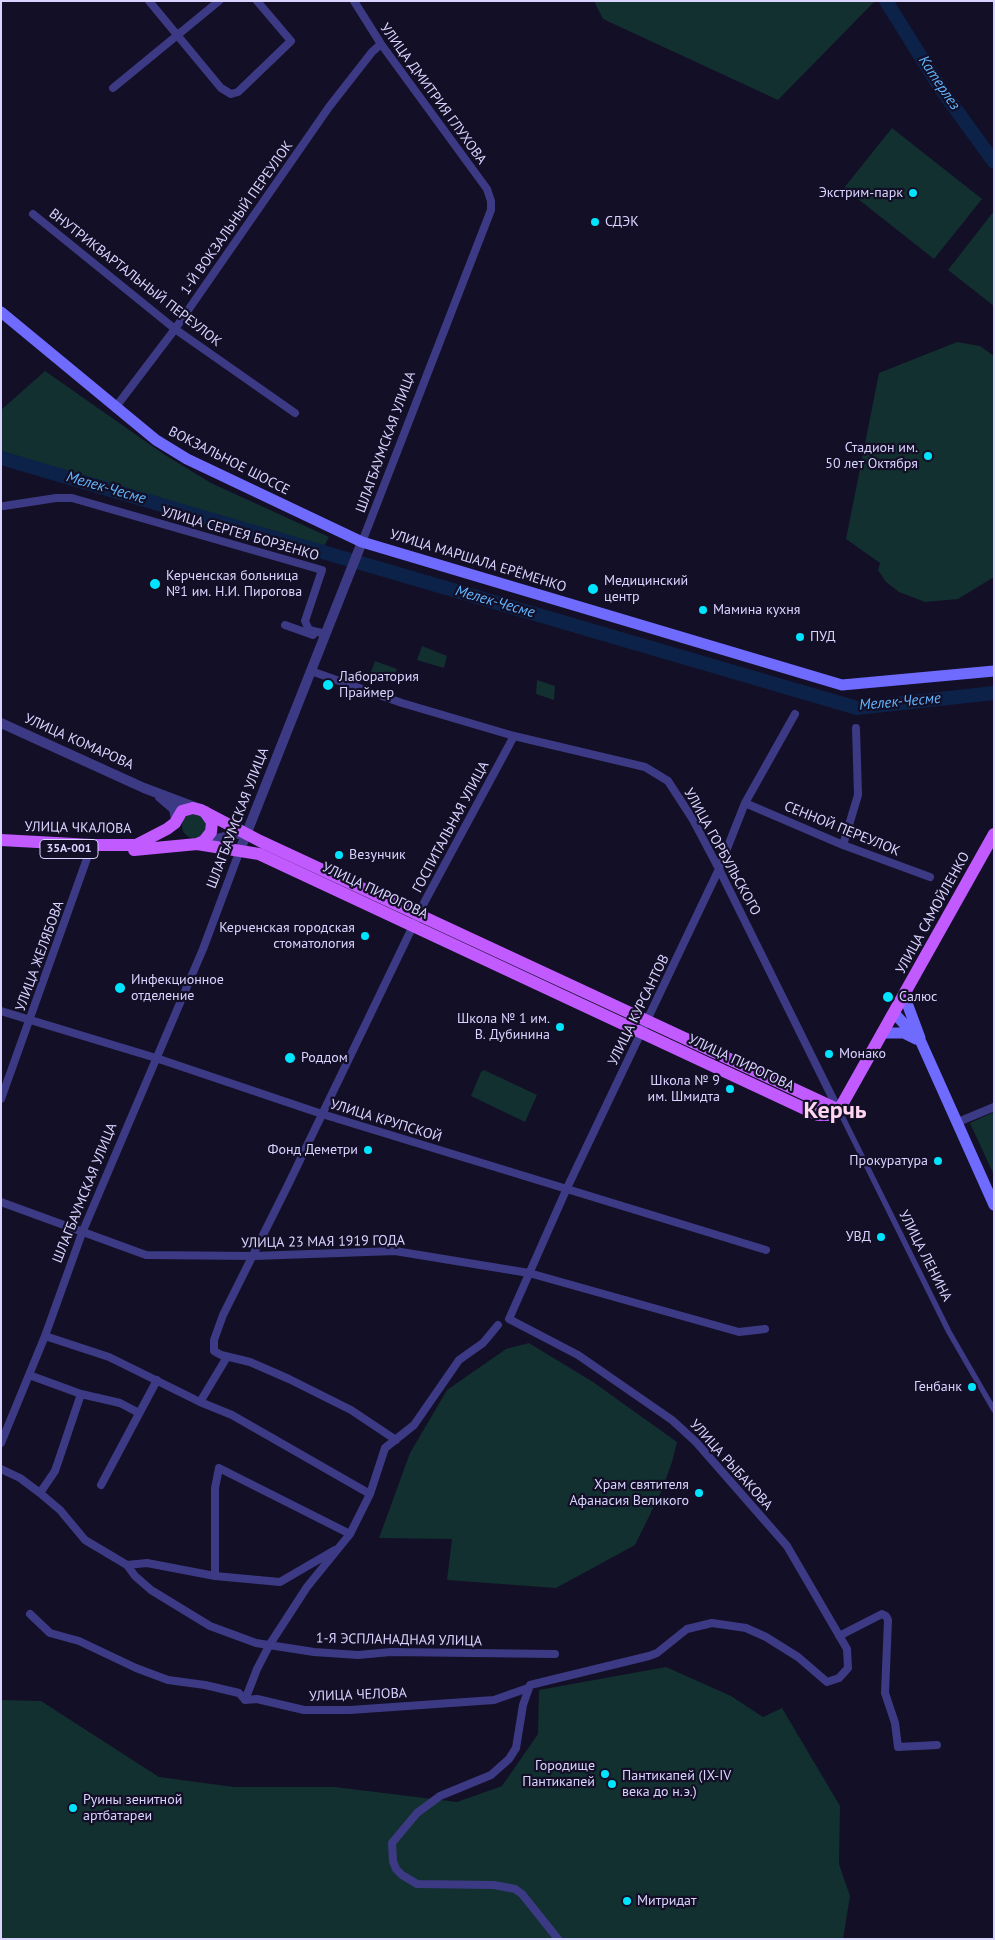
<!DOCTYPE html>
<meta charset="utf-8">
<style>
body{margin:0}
#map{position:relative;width:995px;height:1940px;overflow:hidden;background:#130f26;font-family:"PT Sans",sans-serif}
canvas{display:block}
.frame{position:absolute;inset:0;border:2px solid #d9d4ff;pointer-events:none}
</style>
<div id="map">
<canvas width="995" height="1940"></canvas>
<div class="frame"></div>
</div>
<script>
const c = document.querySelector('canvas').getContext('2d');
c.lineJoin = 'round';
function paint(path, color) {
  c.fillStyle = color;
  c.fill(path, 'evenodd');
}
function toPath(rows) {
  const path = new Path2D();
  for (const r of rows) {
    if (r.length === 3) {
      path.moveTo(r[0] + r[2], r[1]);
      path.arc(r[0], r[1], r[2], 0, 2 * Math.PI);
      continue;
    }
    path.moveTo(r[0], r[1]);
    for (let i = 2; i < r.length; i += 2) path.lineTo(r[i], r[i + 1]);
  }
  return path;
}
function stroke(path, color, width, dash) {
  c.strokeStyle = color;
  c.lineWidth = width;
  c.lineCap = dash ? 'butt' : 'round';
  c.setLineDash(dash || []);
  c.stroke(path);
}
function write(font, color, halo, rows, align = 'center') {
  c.font = font + ' "PT Sans",sans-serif';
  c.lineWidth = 4.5;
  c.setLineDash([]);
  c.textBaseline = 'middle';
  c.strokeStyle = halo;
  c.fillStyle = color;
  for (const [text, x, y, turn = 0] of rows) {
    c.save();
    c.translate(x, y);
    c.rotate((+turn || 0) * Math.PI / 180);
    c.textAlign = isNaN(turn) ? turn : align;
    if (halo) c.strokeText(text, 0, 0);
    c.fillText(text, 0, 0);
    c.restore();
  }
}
paint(toPath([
 [594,1,875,1,778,100,603,19],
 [892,128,982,199,934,259,844,188],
 [994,211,994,306,948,270],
 [957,342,980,346,994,356,994,577,958,599,925,602,899,592,886,582,878,570,880,563,846,539,879,373],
 [45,371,165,455,211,483,329,537,323,548,1,451,1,410],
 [422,646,447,656,444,668,417,660],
 [375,661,397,669,393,679,371,672],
 [537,680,555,686,554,700,536,694],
 [194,826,12],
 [484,1070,537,1095,525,1122,471,1096,481,1072],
 [994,1112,994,1175,970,1123],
 [529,1343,593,1382,677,1442,672,1462,662,1490,635,1545,556,1588,447,1580,452,1539,379,1538,410,1453,447,1390,506,1349],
 [666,1667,731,1696,763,1717,782,1708,840,1806,839,1864,850,1896,843,1939,1,1939,1,1700,41,1701,159,1777,234,1787,335,1787,457,1802,502,1786,538,1734,539,1690]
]), '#12302f');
stroke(toPath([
 [886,1,941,89,994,162],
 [1,458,857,708,994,693]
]), '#0c2248', 14);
stroke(toPath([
 [839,1110,949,1332,994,1410]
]), '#3d3a85', 5.5);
stroke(toPath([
 [149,1,221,88,231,94,238,92,291,41,257,1],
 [354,1,381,44,487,189,491,201,491,210,362,542],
 [113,88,219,1],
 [33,214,175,329,295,413],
 [115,408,175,329,329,107,372,52,381,44],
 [4,506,56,498,72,498,322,570,305,621,309,630,326,634],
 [285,625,313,635],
 [311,671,402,703,514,736,645,767,668,781,692,818,719,869,838,1109],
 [745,803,843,845,930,877],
 [843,845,858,795,856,728],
 [1,1011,156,1058,322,1114,766,1250],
 [1,1099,90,850],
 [958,1122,994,1107],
 [1,1202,146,1255,254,1256,395,1251,529,1273,739,1332,765,1329],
 [45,1336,109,1357,200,1402,232,1415,370,1494],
 [29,1375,81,1394,120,1403,139,1413],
 [200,1402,227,1357],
 [396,1440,351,1410,289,1379,250,1362,221,1355,214,1351,214,1340,223,1315,288,1185,425,901,514,736],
 [1,1443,45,1336,82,1233,203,949,240,850],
 [1,1469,20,1478,40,1493,60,1510,85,1540,127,1565,135,1576,151,1590,210,1626,256,1643,314,1652,358,1655,391,1652,555,1654],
 [101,1485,157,1380],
 [40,1493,55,1471,81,1394],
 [127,1565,147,1563,215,1576,280,1582,335,1550],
 [215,1576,215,1488,219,1468,350,1534],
 [30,1614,50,1633,79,1641,136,1668,168,1680,205,1685,239,1693,245,1700,257,1699,304,1710,350,1710,494,1700,528,1688],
 [839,1636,882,1614,886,1616,888,1620,885,1693,895,1723,898,1747,937,1745],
 [245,1700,257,1669,270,1644,307,1587,350,1534,370,1494,385,1448,414,1425,459,1360,483,1343,498,1325],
 [558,1939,522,1894,515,1889,494,1885,417,1884,402,1875,396,1869,393,1861,392,1843,417,1813,440,1796,491,1775,509,1759,516,1748,523,1705,530,1685,649,1656,657,1653,687,1629,712,1623,746,1628,766,1637,798,1657,827,1682,839,1678,848,1668,847,1649,787,1546,696,1442,672,1420,578,1355,509,1319,567,1188,719,869,745,803,795,714]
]), '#3d3a85', 8);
stroke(toPath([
 [1,723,144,788,197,808],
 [160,797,174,809,176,819],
 [201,843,236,834,246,834],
 [240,850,362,542]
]), '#3d3a85', 10);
stroke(toPath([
 [1,312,156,440,187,459,362,542,842,685,994,671],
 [904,995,920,1038],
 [894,1013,921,1042,994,1205],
 [882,1033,904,1033,916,1039]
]), '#6f6bff', 11);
stroke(toPath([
 [1,840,92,845,136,845,167,829,175,823,182,811,193,808,201,810,260,841,839,1110],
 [197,844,204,841,211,832,212,822,205,812],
 [134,850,197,844,259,854,818,1115,828,1115,839,1110],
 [839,1110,994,834]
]), '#c25bff', 12);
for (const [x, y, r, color] of [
 [913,193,5,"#00e5ff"],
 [595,222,5,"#00e5ff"],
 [928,456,5,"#00e5ff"],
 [155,584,6,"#00e5ff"],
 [593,589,6,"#00e5ff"],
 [703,610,5,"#00e5ff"],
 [800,637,5,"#00e5ff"],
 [328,685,6,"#00e5ff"],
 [339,855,5,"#00e5ff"],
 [365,936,5,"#00e5ff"],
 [120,988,6,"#00e5ff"],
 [888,997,6,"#00e5ff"],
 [560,1027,5,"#00e5ff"],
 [829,1054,5,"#00e5ff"],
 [290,1058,6,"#00e5ff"],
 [730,1089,5,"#00e5ff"],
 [368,1150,5,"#00e5ff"],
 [938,1161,5,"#00e5ff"],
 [881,1237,5,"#00e5ff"],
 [972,1387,5,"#00e5ff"],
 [699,1493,5,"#00e5ff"],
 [605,1774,5,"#00e5ff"],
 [612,1784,5,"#00e5ff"],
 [73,1808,5,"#00e5ff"],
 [627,1901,5,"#00e5ff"]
]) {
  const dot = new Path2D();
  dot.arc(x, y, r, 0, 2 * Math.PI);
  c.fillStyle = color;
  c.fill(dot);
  stroke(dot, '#130f26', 2);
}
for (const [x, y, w] of [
 [69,849,58]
]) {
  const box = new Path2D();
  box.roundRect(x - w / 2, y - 9.5, w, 19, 4);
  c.fillStyle = '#130f26';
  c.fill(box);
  stroke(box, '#d9d4ff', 1);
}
write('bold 12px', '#d9d4ff', null, [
 ["35А-001",69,849]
]);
write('14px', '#d9d4ff', '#130f26', [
 ["УЛИЦА ДМИТРИЯ ГЛУХОВА",433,94,54],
 ["1-Й ВОКЗАЛЬНЫЙ ПЕРЕУЛОК",237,218,-55],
 ["ВНУТРИКВАРТАЛЬНЫЙ ПЕРЕУЛОК",135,278,38],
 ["ШЛАГБАУМСКАЯ УЛИЦА",386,442,-70],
 ["ВОКЗАЛЬНОЕ ШОССЕ",229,461,27],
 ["УЛИЦА СЕРГЕЯ БОРЗЕНКО",240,534,16],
 ["УЛИЦА МАРШАЛА ЕРЁМЕНКО",478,561,17],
 ["УЛИЦА КОМАРОВА",79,742,24],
 ["ШЛАГБАУМСКАЯ УЛИЦА",238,818,-69],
 ["ГОСПИТАЛЬНАЯ УЛИЦА",451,827,-62],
 ["УЛИЦА ЧКАЛОВА",78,828,1],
 ["СЕННОЙ ПЕРЕУЛОК",842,829,22],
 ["УЛИЦА ГОРБУЛЬСКОГО",722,852,61],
 ["УЛИЦА ПИРОГОВА",375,891,25],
 ["УЛИЦА САМОЙЛЕНКО",933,913,-61],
 ["УЛИЦА ЖЕЛЯБОВА",40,956,-70],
 ["УЛИЦА КУРСАНТОВ",639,1010,-64],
 ["УЛИЦА ПИРОГОВА",741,1063,25],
 ["УЛИЦА КРУПСКОЙ",386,1121,17],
 ["ШЛАГБАУМСКАЯ УЛИЦА",85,1193,-68],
 ["УЛИЦА 23 МАЯ 1919 ГОДА",323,1242,-1],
 ["УЛИЦА ЛЕНИНА",925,1256,63],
 ["УЛИЦА РЫБАКОВА",731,1465,48],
 ["1-Я ЭСПЛАНАДНАЯ УЛИЦА",399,1640,1],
 ["УЛИЦА ЧЕЛОВА",358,1695,-2]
]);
write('14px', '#d9d4ff', '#130f26', [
 ["Экстрим-парк",903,193,"right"],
 ["СДЭК",605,222],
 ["Стадион им.",918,448,"right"],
 ["50 лет Октября",918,464,"right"],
 ["Керченская больница",166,576],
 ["№1 им. Н.И. Пирогова",166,592],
 ["Медицинский",604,581],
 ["центр",604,597],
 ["Мамина кухня",713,610],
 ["ПУД",810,637],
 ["Лаборатория",339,677],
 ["Праймер",339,693],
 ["Везунчик",349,855],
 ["Керченская городская",355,928,"right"],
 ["стоматология",355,944,"right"],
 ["Инфекционное",131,980],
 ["отделение",131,996],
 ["Салюс",899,997],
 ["Школа № 1 им.",550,1019,"right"],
 ["В. Дубинина",550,1035,"right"],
 ["Монако",839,1054],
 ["Роддом",301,1058],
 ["Школа № 9",720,1081,"right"],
 ["им. Шмидта",720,1097,"right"],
 ["Фонд Деметри",358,1150,"right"],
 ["Прокуратура",928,1161,"right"],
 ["УВД",871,1237,"right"],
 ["Генбанк",962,1387,"right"],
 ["Храм святителя",689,1485,"right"],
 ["Афанасия Великого",689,1501,"right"],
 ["Городище",595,1766,"right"],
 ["Пантикапей",595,1782,"right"],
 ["Пантикапей (IX-IV",622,1776],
 ["века до н.э.)",622,1792],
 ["Руины зенитной",83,1800],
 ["артбатареи",83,1816],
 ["Митридат",637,1901]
], 'left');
write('italic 15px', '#62b6ff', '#130f26', [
 ["Катерлез",939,83,56],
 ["Мелек-Чесме",106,488,16],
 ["Мелек-Чесме",495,602,16],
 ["Мелек-Чесме",900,702,-5]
]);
write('bold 24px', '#ffd6f0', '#130f26', [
 ["Керчь",835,1111]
]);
</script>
